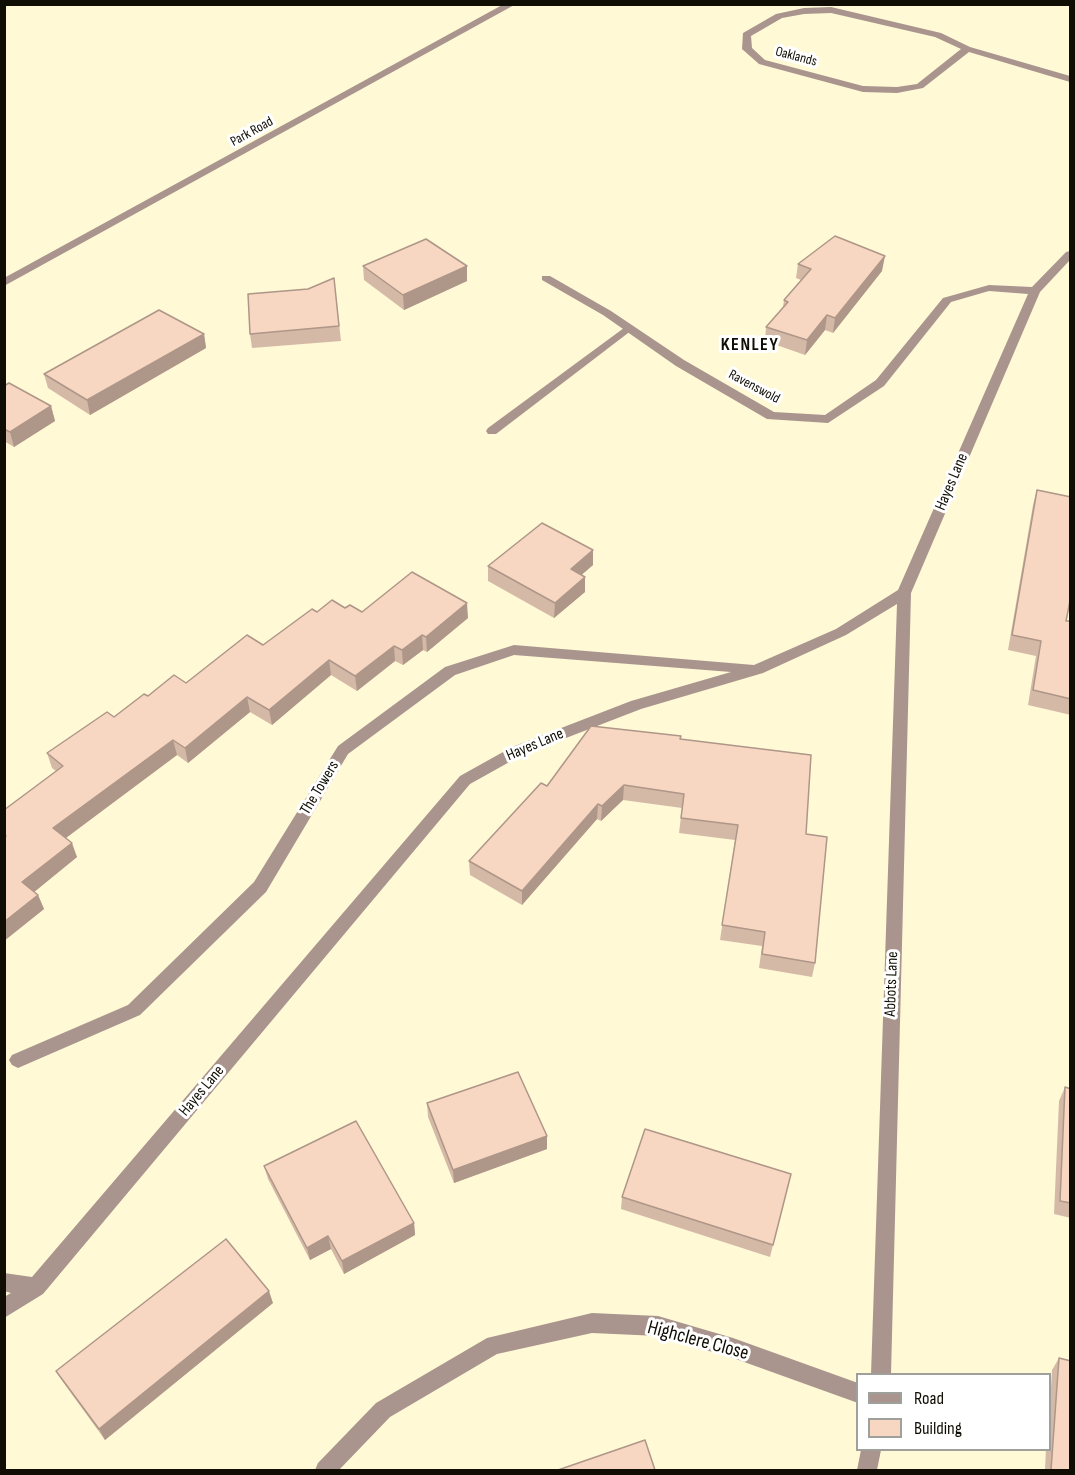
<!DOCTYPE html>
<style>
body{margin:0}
#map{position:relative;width:1075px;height:1475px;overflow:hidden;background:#fff9d6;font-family:"Sofia Sans Condensed",sans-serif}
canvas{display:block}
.frame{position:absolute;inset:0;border:6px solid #100e04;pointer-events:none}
.legend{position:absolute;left:856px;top:1373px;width:195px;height:78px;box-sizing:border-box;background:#fff;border:2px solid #9f9f9b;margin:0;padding:8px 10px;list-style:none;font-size:18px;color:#100e04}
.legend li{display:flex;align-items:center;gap:12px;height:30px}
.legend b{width:30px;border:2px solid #9f9f9b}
</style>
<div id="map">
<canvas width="1075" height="1475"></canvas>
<div class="frame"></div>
<ul class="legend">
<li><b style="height:8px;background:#a9958e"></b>Road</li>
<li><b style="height:16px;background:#f8d7c2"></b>Building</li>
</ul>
</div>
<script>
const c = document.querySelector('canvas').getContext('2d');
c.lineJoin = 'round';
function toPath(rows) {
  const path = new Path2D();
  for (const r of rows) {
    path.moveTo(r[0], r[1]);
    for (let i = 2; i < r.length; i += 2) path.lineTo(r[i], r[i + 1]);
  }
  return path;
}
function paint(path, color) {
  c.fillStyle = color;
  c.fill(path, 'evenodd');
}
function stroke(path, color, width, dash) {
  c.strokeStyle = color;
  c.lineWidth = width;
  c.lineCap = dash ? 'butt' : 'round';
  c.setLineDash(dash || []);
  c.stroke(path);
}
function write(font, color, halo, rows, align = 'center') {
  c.font = font + ' "Sofia Sans Condensed",sans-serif';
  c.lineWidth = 6;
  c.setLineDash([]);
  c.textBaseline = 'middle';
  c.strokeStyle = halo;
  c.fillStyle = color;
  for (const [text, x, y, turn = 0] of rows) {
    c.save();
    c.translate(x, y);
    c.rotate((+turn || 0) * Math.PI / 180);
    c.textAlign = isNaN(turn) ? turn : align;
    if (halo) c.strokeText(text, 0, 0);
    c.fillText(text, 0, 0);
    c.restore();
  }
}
paint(toPath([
 [628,325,632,326,632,330,496,434,488,434,486,431,488,428,628,325]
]), '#a9958e');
paint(toPath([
 [831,7,941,33,970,47,1070,76,1070,82,969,52,923,88,897,93,863,92,759,64,742,49,743,33,776,14,804,8,831,7],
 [831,13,935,37,961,49,917,84,897,87,863,86,765,60,752,48,751,36,782,18,804,14,831,13],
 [1070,251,1070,260,1040,292,911,593,891,1374,871,1374,897,604,846,635,763,673,641,709,522,755,470,784,43,1294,4,1318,4,1297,11,1293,4,1291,4,1273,32,1277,460,776,512,747,631,701,731,672,514,655,455,675,348,754,266,892,140,1015,18,1068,12,1065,9,1060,12,1055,128,1005,254,882,338,746,445,667,514,645,754,665,836,629,898,590,1028,294,989,291,951,302,884,386,828,423,767,419,676,366,603,315,542,280,542,276,550,276,611,311,684,360,774,412,825,415,876,380,943,298,989,285,1032,287,1066,252,1070,251],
 [592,1313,658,1316,733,1338,858,1383,858,1403,733,1358,658,1336,592,1333,497,1354,390,1417,339,1470,315,1470,318,1463,376,1403,487,1338,592,1313],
 [861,1450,881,1450,877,1470,857,1470,861,1450]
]), '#a9958e');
paint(toPath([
 [504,4,516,4,4,286,4,278,504,4]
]), '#a9958e');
paint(toPath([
 [798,264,882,271,833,333,825,330,805,355,765,341,766,327,783,307,784,300,801,280,796,278],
 [363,266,467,266,467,281,404,310,364,280],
 [334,278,341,341,252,348,250,334,308,289],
 [204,334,206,348,90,415,48,388,44,374],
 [4,386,51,406,55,421,14,447,4,441],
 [1037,490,1066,621,1071,621,1071,715,1028,705,1036,656,1008,650,1033,505],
 [593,550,593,565,581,575,585,577,585,592,554,618,488,581,488,566],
 [345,608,362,612,468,618,427,652,423,650,403,665,395,661,357,691,331,675,272,725,250,712,188,763,177,755,66,838,77,857,34,892,38,895,44,909,4,941,4,810,56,771,52,768,47,753,114,717,148,696,186,683,263,645,317,612],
 [680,739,806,834,815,963,812,977,759,968,762,946,720,940,735,840,679,833,682,808,623,800,601,821,597,819,522,905,470,875,469,861,547,786],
 [1065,1087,1071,1089,1071,1218,1054,1214,1059,1101],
 [427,1103,547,1136,547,1149,454,1183,428,1117],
 [264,1166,414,1223,415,1235,344,1274,331,1249,310,1260,268,1179],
 [791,1174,770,1257,621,1209,622,1197],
 [273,1303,105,1440,63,1382,56,1371],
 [1059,1358,1071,1470,1045,1470,1046,1449,1050,1449,1050,1404,1052,1370]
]), '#d5b9a7');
paint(toPath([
 [885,256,882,271,833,333,835,318],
 [467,266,467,281,404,310,403,295],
 [827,315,825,330,805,355,807,340],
 [204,334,206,348,90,415,87,400],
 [51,406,55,421,14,447,10,432],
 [593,550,593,565,570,585,571,569],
 [585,577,585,592,554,618,555,603],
 [467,603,468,618,427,652,426,637],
 [422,635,423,650,403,665,402,650],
 [394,646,395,661,357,691,355,676],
 [329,660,331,675,272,725,269,710],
 [247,697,250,712,188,763,185,748],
 [173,740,177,755,59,843,53,828],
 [624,785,623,800,601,821,602,806],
 [598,804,597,819,522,905,522,891],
 [72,843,77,857,28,897,22,882],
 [38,895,44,909,4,941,4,922],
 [547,1136,547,1149,454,1183,453,1170],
 [414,1223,415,1235,344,1274,342,1261],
 [328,1236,331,1249,310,1260,307,1248],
 [269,1291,273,1303,105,1440,99,1429]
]), '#ae9688');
const building = toPath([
 [835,236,885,256,835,318,827,315,807,340,766,327,788,302,784,300,811,269,798,264,835,236],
 [426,239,467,266,403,295,363,266,426,239],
 [334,278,339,326,250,334,248,294,308,289,334,278],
 [159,310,204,334,87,400,44,374,159,310],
 [9,383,51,406,10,432,4,429,4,386,9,383],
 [1037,490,1071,497,1071,596,1066,621,1071,621,1071,699,1033,690,1041,641,1012,635,1037,490],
 [542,523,593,550,571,569,585,577,555,603,488,566,542,523],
 [412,572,467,603,426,637,422,635,402,650,394,646,355,676,329,660,269,710,247,697,185,748,173,740,53,828,72,843,22,882,38,895,4,922,4,837,6,836,4,834,4,810,63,766,47,753,107,712,114,717,144,694,148,696,174,675,186,683,247,635,263,645,312,609,317,612,332,600,345,608,350,605,362,612,412,572],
 [591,726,681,736,680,739,811,755,806,834,827,837,815,963,762,954,765,932,722,925,738,825,681,818,684,794,624,785,602,806,598,804,522,891,469,861,541,783,547,786,591,726],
 [518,1072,547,1136,453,1170,427,1103,518,1072],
 [1065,1087,1071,1089,1071,1203,1060,1201,1065,1087],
 [356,1121,414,1223,342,1261,328,1236,307,1248,264,1166,356,1121],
 [645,1129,791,1174,773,1245,622,1197,645,1129],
 [226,1239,269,1291,99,1429,56,1371,226,1239],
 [1059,1358,1071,1361,1071,1470,1051,1470,1059,1358],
 [645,1440,655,1470,558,1470,645,1440]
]);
paint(building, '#f8d7c2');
stroke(building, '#ae9688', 1.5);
write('14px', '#100e04', '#fff', [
 ["Oaklands",796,57,15],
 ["Park Road",252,132,-29],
 ["Ravenswold",754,387,28]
]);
write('16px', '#100e04', '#fff', [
 ["Hayes Lane",952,482,-67],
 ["Hayes Lane",535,745,-23],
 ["The Towers",320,788,-59],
 ["Abbots Lane",892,984,-88],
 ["Hayes Lane",202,1091,-50]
]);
c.letterSpacing = '1.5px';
write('bold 18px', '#100e04', '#fff', [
 ["KENLEY",750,345]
]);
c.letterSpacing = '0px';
write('20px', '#100e04', '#fff', [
 ["Highclere Close",698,1341,15]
]);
</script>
